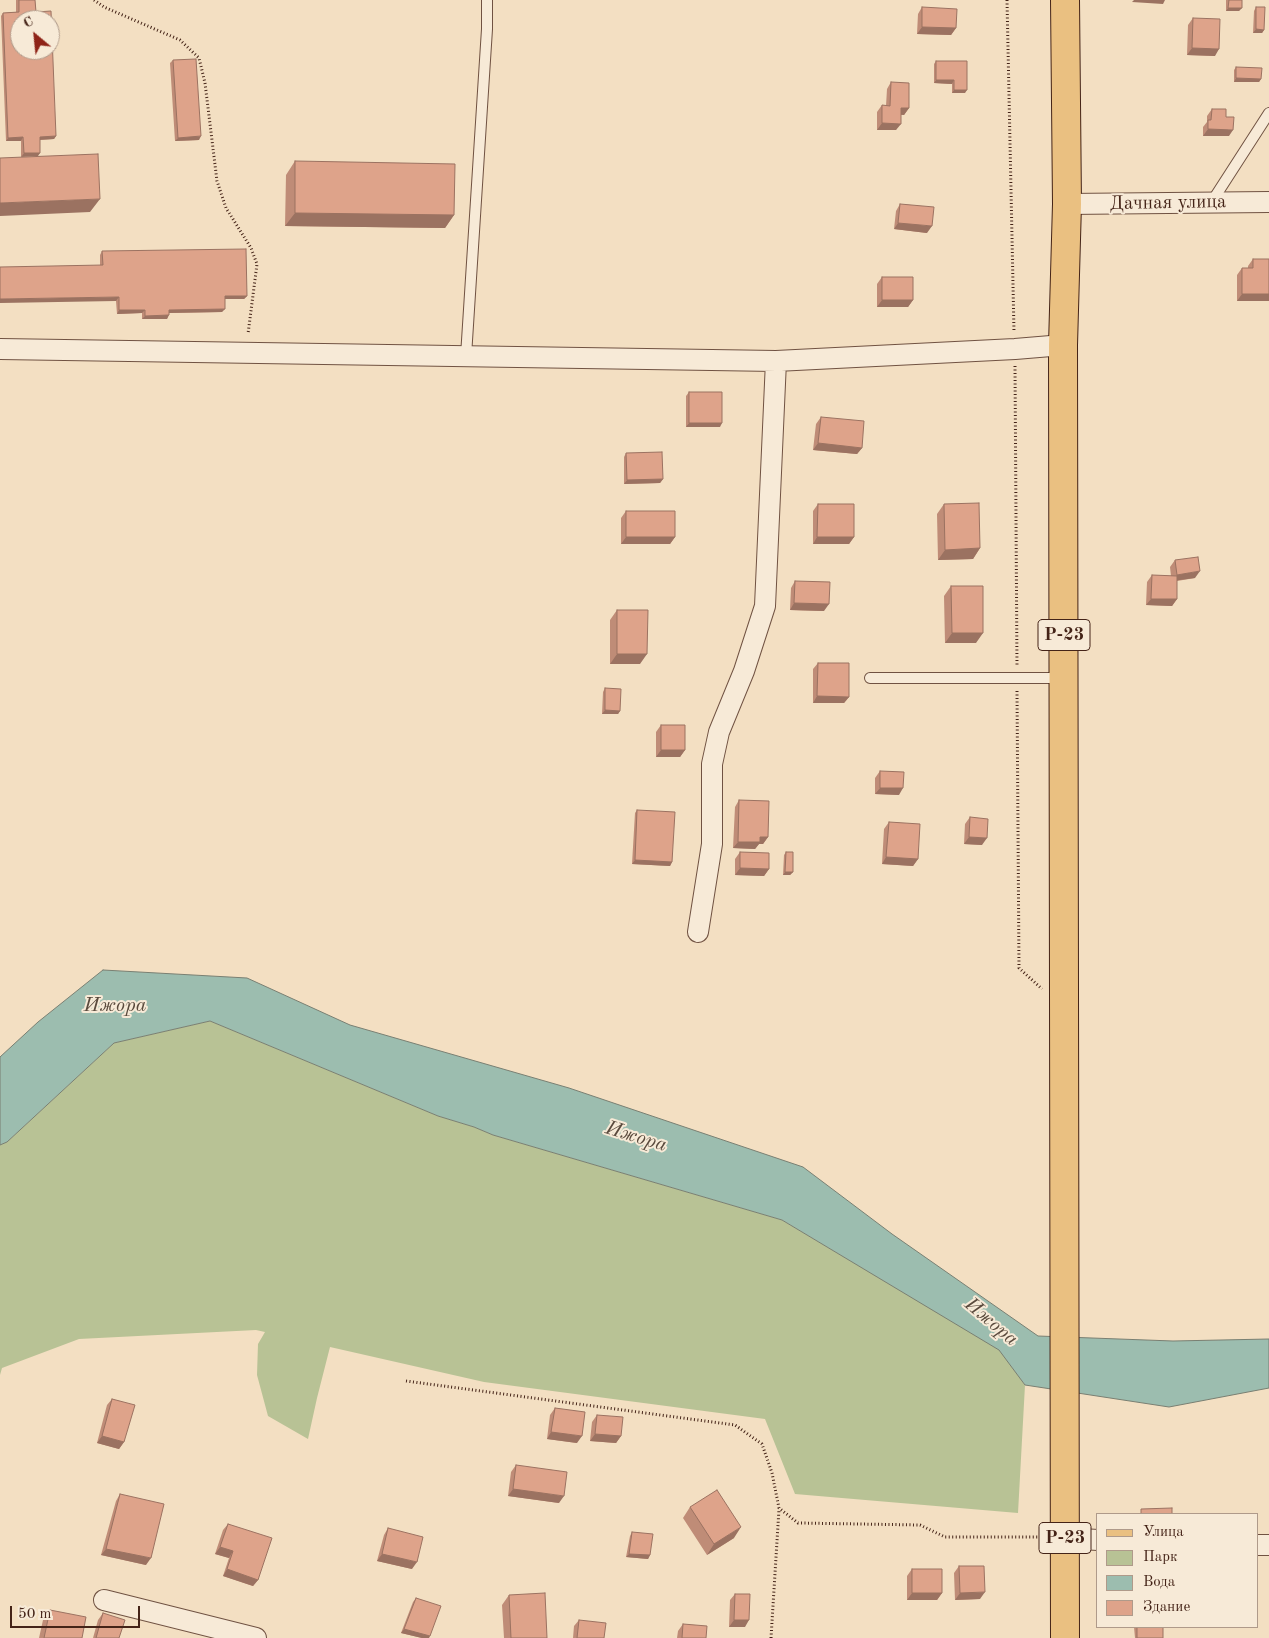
<!DOCTYPE html>
<meta charset="utf-8">
<style>
body{margin:0}
#map{position:relative;width:1269px;height:1638px;overflow:hidden;background:#f3dfc2;font-family:"Old Standard TT",serif}
canvas{display:block}
.legend{position:absolute;left:1096px;top:1513px;width:162px;height:115px;box-sizing:border-box;background:#f7ead7;border:1px solid #af9a8a;margin:0;padding:6px 9px;list-style:none;font-size:15px;color:#442317}
.legend li{display:flex;align-items:center;gap:10px;height:25px}
.legend b{width:25px;border:1px solid #af9a8a}
.north{position:absolute;left:10px;top:10px;width:50px;height:50px;box-sizing:border-box;background:#f7ead7;border:1px solid #af9a8a;border-radius:50%;rotate:332deg;font-size:14px;font-weight:700;line-height:20px;text-align:center;color:#442317}
.north::after{content:'';display:block;margin:auto;width:18px;height:22px;background:#8f2418;clip-path:polygon(50% 0,100% 100%,50% 72%,0 100%)}
.scale{position:absolute;left:10px;top:1606px;width:130px;height:22px;box-sizing:border-box;border:2px solid #442317;border-top:0;padding-left:6px;font-size:15px;line-height:18px;white-space:nowrap;color:#442317;-webkit-text-stroke:4px #f7ead7;paint-order:stroke}
</style>
<div id="map">
<canvas width="1269" height="1638"></canvas>
<ul class="legend">
<li><b style="height:6px;background:#eac081"></b>Улица</li>
<li><b style="height:14px;background:#b8c295"></b>Парк</li>
<li><b style="height:14px;background:#9cbdaf"></b>Вода</li>
<li><b style="height:14px;background:#dea38a"></b>Здание</li>
</ul>
<div class="north">С</div>
<div class="scale">50 m</div>
</div>
<script>
const c = document.querySelector('canvas').getContext('2d');
c.lineJoin = 'round';
function paint(path, color) {
  c.fillStyle = color;
  c.fill(path, 'evenodd');
}
function toPath(rows) {
  const path = new Path2D();
  for (const r of rows) {
    path.moveTo(r[0], r[1]);
    for (let i = 2; i < r.length; i += 2) path.lineTo(r[i], r[i + 1]);
  }
  return path;
}
function stroke(path, color, width, dash) {
  c.strokeStyle = color;
  c.lineWidth = width;
  c.lineCap = dash ? 'butt' : 'round';
  c.setLineDash(dash || []);
  c.stroke(path);
}
function write(font, color, halo, rows, align = 'center') {
  c.font = font + ' "Old Standard TT",serif';
  c.lineWidth = 4;
  c.setLineDash([]);
  c.textBaseline = 'middle';
  c.strokeStyle = halo;
  c.fillStyle = color;
  for (const [text, x, y, turn = 0] of rows) {
    c.save();
    c.translate(x, y);
    c.rotate((+turn || 0) * Math.PI / 180);
    c.textAlign = isNaN(turn) ? turn : align;
    if (halo) c.strokeText(text, 0, 0);
    c.fillText(text, 0, 0);
    c.restore();
  }
}
paint(toPath([
 [210,1021,438,1116,474,1127,493,1135,782,1220,1000,1350,1025,1385,1018,1513,795,1494,765,1419,484,1382,330,1347,317,1398,308,1439,268,1416,257,1375,258,1344,265,1332,256,1330,79,1339,2,1368,0,1375,0,1145,7,1142,114,1043]
]), '#b8c295');
const water = toPath([
 [103,970,247,978,350,1025,569,1088,803,1167,892,1234,1038,1336,1173,1341,1269,1339,1269,1388,1169,1407,1025,1385,999,1350,782,1220,493,1135,474,1127,438,1116,210,1021,114,1043,7,1142,0,1145,0,1057,38,1022,103,970]
]);
paint(water, '#9cbdaf');
stroke(water, '#797f72', 1);
const lane = toPath([
 [1211,203,1269,113],
 [466,356,487,29,487,0],
 [870,678,1062,678]
]);
const street = toPath([
 [1067,204,1269,202],
 [0,349,776,361,1015,349,1063,345],
 [698,932,712,844,712,764,719,732,744,671,765,606,776,361],
 [1065,1538,1098,1540],
 [1258,1545,1269,1545],
 [104,1600,256,1638]
]);
const primary = toPath([
 [1065,0,1067,204,1063,345,1065,1638]
]);
stroke(lane, '#705242', 12);
stroke(street, '#705242', 22);
stroke(primary, '#442317', 30);
stroke(toPath([
 [94,0,104,7,180,40,199,58,205,83,217,181,226,208,251,248,257,264,248,334],
 [1007,0,1014,332],
 [1015,366,1017,667],
 [1017,691,1019,968,1042,989],
 [406,1381,735,1425,762,1444,772,1473,779,1508,798,1523,920,1525,945,1537,1045,1537],
 [771,1638,779,1509]
]), '#442317', 3, [1, 2.5]);
stroke(lane, '#f7ead7', 10);
stroke(street, '#f7ead7', 20);
stroke(primary, '#eac081', 28);
paint(toPath([
 [16,0,35,0,36,12,56,136,54,139,40,140,21,157,21,141,6,141,1,16,3,13,16,12],
 [1226,0,1242,0,1239,11,1226,11],
 [922,7,956,28,951,35,917,34,918,14],
 [1256,7,1264,30,1262,33,1253,33,1254,11],
 [1193,18,1215,56,1187,55,1188,25],
 [173,60,199,140,175,141,170,63],
 [936,61,967,61,965,93,952,93,952,84,934,83,934,64],
 [1236,67,1261,79,1259,82,1234,82,1234,70],
 [891,82,909,108,904,115,901,115,896,130,877,130,877,112,882,105,886,106,887,89],
 [1212,109,1226,117,1229,136,1203,136,1203,127,1207,122,1207,116],
 [295,161,454,215,445,228,285,226,286,175],
 [900,204,927,233,894,229,896,211],
 [102,251,247,296,244,299,225,299,222,312,169,313,167,319,142,319,142,313,117,314,116,301,100,265,100,255],
 [1253,259,1269,259,1269,301,1237,301,1237,275,1242,268,1248,268,1248,266],
 [882,277,913,300,908,307,877,307,877,284],
 [689,392,720,427,686,427,686,396],
 [821,417,862,448,857,454,813,450,816,424],
 [626,453,663,479,660,483,624,484,624,457],
 [818,504,854,537,849,544,813,544,813,511],
 [944,504,980,548,973,559,938,560,937,514],
 [626,511,675,537,670,544,621,544,621,518],
 [1175,560,1195,578,1177,581,1177,599,1172,606,1146,605,1147,582,1152,575,1171,576,1170,567],
 [795,581,824,611,790,610,791,588],
 [951,586,976,643,945,643,944,596],
 [617,610,640,664,610,664,610,620],
 [818,663,849,697,844,703,813,703,813,669],
 [605,688,620,711,618,714,602,714,603,692],
 [661,725,685,750,680,757,656,757,656,732],
 [880,771,899,795,875,794,875,778],
 [739,800,768,837,763,844,759,844,755,849,733,848,735,807],
 [637,810,672,862,670,866,632,864,635,813],
 [970,817,982,845,964,844,965,824],
 [889,822,918,859,913,866,882,864,884,829],
 [740,852,769,869,764,876,735,875,735,859],
 [786,852,793,872,790,875,783,875,784,855],
 [112,1399,124,1442,119,1449,97,1443,107,1405],
 [555,1408,577,1443,547,1439,550,1415],
 [597,1415,621,1436,616,1443,590,1441,592,1422],
 [516,1465,559,1503,508,1496,511,1472],
 [120,1494,146,1565,101,1555,116,1501],
 [690,1507,734,1538,707,1555,683,1518],
 [228,1524,258,1580,253,1586,223,1576,229,1558,215,1554,223,1530],
 [388,1528,412,1569,377,1561,384,1535],
 [632,1532,650,1555,648,1559,626,1557,630,1536],
 [959,1566,980,1599,955,1600,954,1573],
 [912,1569,942,1593,937,1600,907,1600,907,1576],
 [735,1594,745,1627,729,1627,730,1600],
 [509,1595,547,1638,504,1638,502,1605],
 [416,1598,429,1638,422,1638,401,1633,413,1602],
 [50,1610,82,1638,39,1638,43,1620],
 [103,1613,119,1638,93,1638,98,1620],
 [579,1620,604,1638,573,1638,574,1626],
 [683,1624,706,1638,677,1638,678,1631],
 [1134,1627,1163,1627,1163,1638,1135,1638]
]), '#bf8c77');
paint(toPath([
 [1134,0,1165,0,1163,4,1132,2],
 [1228,8,1242,8,1239,11,1226,11],
 [922,27,956,28,951,35,917,34],
 [1256,29,1264,30,1262,33,1253,33],
 [1192,48,1219,49,1215,56,1187,55],
 [1236,78,1261,79,1259,82,1234,82],
 [936,80,954,80,952,84,934,83],
 [954,90,967,90,965,93,952,93],
 [901,108,909,108,904,115,897,114],
 [882,123,901,124,896,130,877,130],
 [1208,129,1233,130,1229,136,1203,136],
 [56,136,54,139,37,140,40,137],
 [201,136,199,140,175,141,178,138],
 [23,137,21,141,6,141,8,138],
 [24,153,40,153,38,156,21,157],
 [100,199,90,212,0,216,0,203],
 [295,213,454,215,445,228,285,226],
 [898,223,932,226,927,233,894,229],
 [1242,294,1269,294,1269,301,1237,301],
 [225,296,247,296,244,299,222,299],
 [119,297,116,301,0,303,0,299],
 [882,300,913,300,908,307,877,307],
 [225,309,222,312,167,313,169,310],
 [119,310,145,310,142,313,117,314],
 [169,315,167,319,142,319,145,316],
 [689,423,722,423,720,427,686,427],
 [818,443,862,448,857,454,813,450],
 [663,479,660,483,624,484,627,480],
 [626,537,675,537,670,544,621,544],
 [817,537,854,537,849,544,813,544],
 [980,548,973,559,938,560,945,550],
 [1200,571,1195,578,1172,581,1177,575],
 [1151,599,1177,599,1172,606,1146,605],
 [794,603,829,604,824,611,790,610],
 [952,633,983,633,976,643,945,643],
 [617,654,647,654,640,664,610,664],
 [817,696,849,697,844,703,813,703],
 [605,710,620,711,618,714,602,714],
 [661,750,685,750,680,757,656,757],
 [880,788,903,788,899,795,875,794],
 [760,837,768,837,763,844,759,844,755,849,733,848,738,842],
 [969,837,987,838,982,845,964,844],
 [886,857,918,859,913,866,882,864],
 [635,860,672,862,670,866,632,864],
 [740,868,769,869,764,876,735,875],
 [785,872,793,872,790,875,783,875],
 [551,1432,582,1436,577,1443,547,1439],
 [595,1434,621,1436,616,1443,590,1441],
 [102,1436,124,1442,119,1449,97,1443],
 [513,1489,564,1496,559,1503,508,1496],
 [741,1527,734,1538,707,1555,714,1544],
 [220,1547,233,1551,229,1558,215,1554],
 [106,1549,151,1558,146,1565,101,1555],
 [382,1554,417,1562,412,1569,377,1561],
 [629,1554,650,1555,648,1559,626,1557],
 [227,1569,258,1580,253,1586,223,1576],
 [985,1592,980,1599,955,1600,960,1593],
 [912,1593,942,1593,937,1600,907,1600],
 [734,1620,749,1620,745,1627,729,1627],
 [404,1629,430,1636,429,1638,422,1638,401,1633]
]), '#9b7261');
const building = toPath([
 [19,0,35,0,36,12,51,11,56,136,40,137,40,153,24,153,23,137,8,138,3,13,19,12,19,0],
 [20,20,50,20,50,50,20,50,20,20],
 [1229,0,1242,0,1242,8,1228,8,1229,0],
 [922,7,957,9,956,28,922,27,922,7],
 [1256,7,1265,7,1264,30,1256,29,1256,7],
 [1193,18,1220,19,1219,49,1192,48,1193,18],
 [196,59,201,136,178,138,173,60,196,59],
 [936,61,967,61,967,90,954,90,954,80,936,80,936,61],
 [1236,67,1262,68,1261,79,1236,78,1236,67],
 [891,82,909,83,909,108,901,108,901,124,882,123,882,105,890,106,891,82],
 [1212,109,1226,109,1226,117,1234,117,1233,130,1208,129,1208,120,1211,120,1212,109],
 [98,154,100,199,0,203,0,158,98,154],
 [295,161,455,164,454,215,295,213,295,161],
 [900,204,934,207,932,226,898,223,900,204],
 [246,249,247,296,225,296,225,309,169,310,169,315,145,316,145,310,119,310,119,297,0,299,0,267,103,265,102,251,246,249],
 [1253,259,1269,259,1269,294,1242,294,1242,268,1253,268,1253,259],
 [882,277,913,277,913,300,882,300,882,277],
 [689,392,722,392,722,423,689,423,689,392],
 [821,417,864,421,862,448,818,443,821,417],
 [662,452,663,479,627,480,626,453,662,452],
 [979,503,980,548,945,550,944,504,979,503],
 [818,504,854,504,854,537,817,537,818,504],
 [626,511,675,511,675,537,626,537,626,511],
 [1198,557,1200,571,1177,575,1175,560,1198,557],
 [1152,575,1177,576,1177,599,1151,599,1152,575],
 [795,581,830,582,829,604,794,603,795,581],
 [951,586,983,586,983,633,952,633,951,586],
 [617,610,648,610,647,654,617,654,617,610],
 [818,663,849,663,849,697,817,696,818,663],
 [605,688,621,689,620,711,605,710,605,688],
 [661,725,685,725,685,750,661,750,661,725],
 [880,771,904,772,903,788,880,788,880,771],
 [739,800,769,801,768,837,760,837,760,842,738,842,739,800],
 [637,810,675,812,672,862,635,860,637,810],
 [970,817,988,819,987,838,969,837,970,817],
 [889,822,920,824,918,859,886,857,889,822],
 [740,852,769,853,769,869,740,868,740,852],
 [786,852,793,852,793,872,785,872,786,852],
 [112,1399,135,1405,124,1442,102,1436,112,1399],
 [555,1408,585,1412,582,1436,551,1432,555,1408],
 [597,1415,623,1417,621,1436,595,1434,597,1415],
 [516,1465,567,1472,564,1496,513,1489,516,1465],
 [717,1490,741,1527,714,1544,690,1507,717,1490],
 [120,1494,164,1504,151,1558,106,1549,120,1494],
 [1172,1508,1172,1514,1141,1514,1141,1509,1172,1508],
 [228,1524,272,1538,258,1580,227,1569,233,1551,220,1547,228,1524],
 [388,1528,423,1537,417,1562,382,1554,388,1528],
 [632,1532,653,1534,650,1555,629,1554,632,1532],
 [959,1566,984,1566,985,1592,960,1593,959,1566],
 [912,1569,942,1569,942,1593,912,1593,912,1569],
 [545,1593,547,1638,511,1638,509,1595,545,1593],
 [735,1594,750,1594,749,1620,734,1620,735,1594],
 [416,1598,441,1606,430,1636,404,1629,416,1598],
 [50,1610,86,1617,82,1638,44,1638,50,1610],
 [103,1613,125,1620,119,1638,96,1638,103,1613],
 [579,1620,606,1623,604,1638,577,1638,579,1620],
 [683,1624,707,1626,706,1638,682,1638,683,1624],
 [1137,1627,1163,1627,1163,1638,1137,1638,1137,1627]
]);
paint(building, '#dea38a');
stroke(building, '#9b7261', 1);
for (const [x, y, w] of [
 [1064,635,52],
 [1065,1538,52]
]) {
  const box = new Path2D();
  box.roundRect(x - w / 2, y - 15.5, w, 31, 4);
  c.fillStyle = '#f7ead7';
  c.fill(box);
  stroke(box, '#442317', 1);
}
write('bold 18px', '#442317', null, [
 ["Р-23",1064,635],
 ["Р-23",1065,1538]
]);
write('19px', '#442317', '#f7ead7', [
 ["Дачная улица",1168,203,-1]
]);
write('italic 20px', '#5a4a3d', '#f7ead7', [
 ["Ижора",115,1006],
 ["Ижора",636,1137,17],
 ["Ижора",991,1322,40]
]);
</script>
